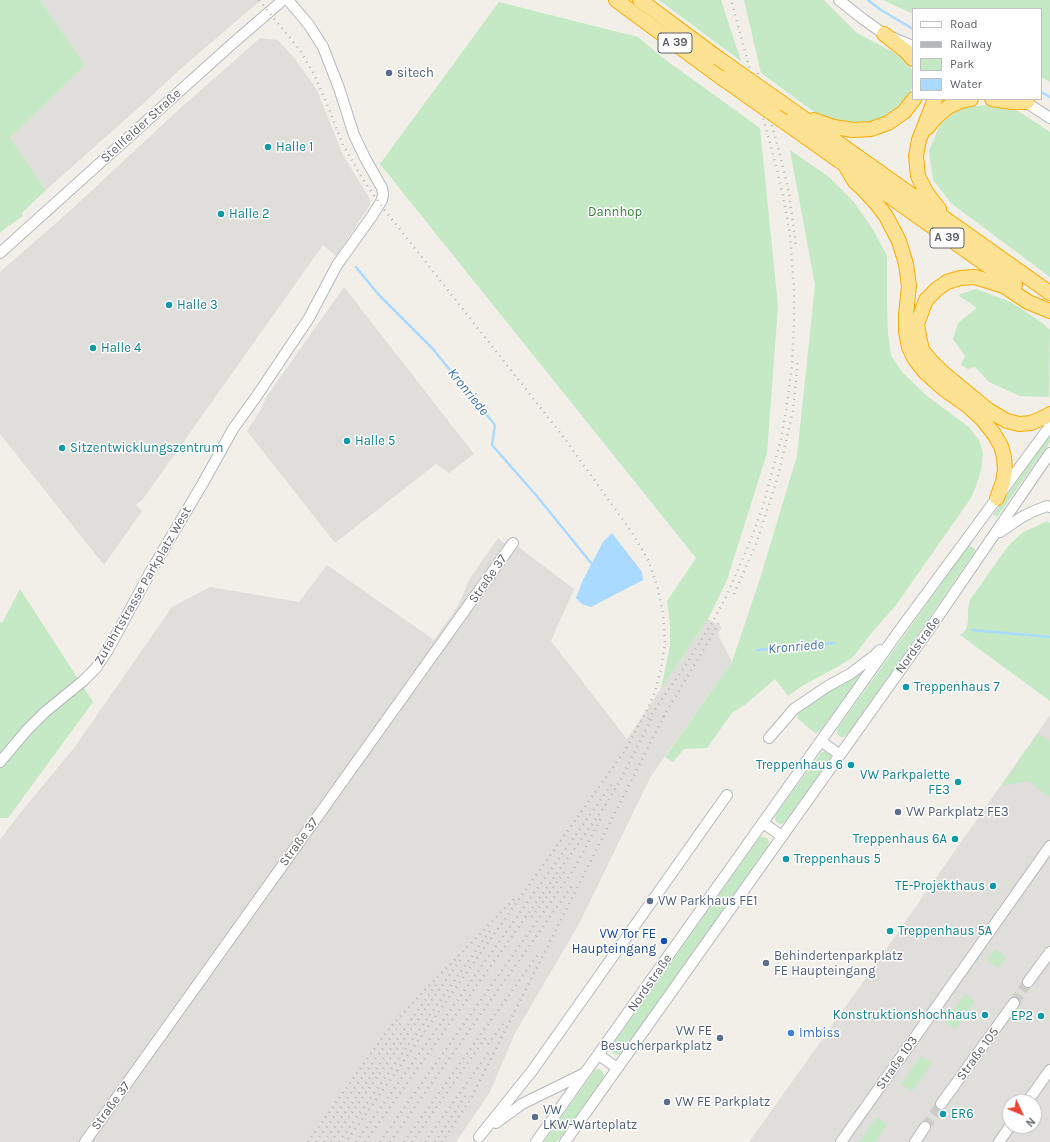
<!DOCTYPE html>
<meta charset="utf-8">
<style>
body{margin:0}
#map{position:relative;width:1050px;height:1142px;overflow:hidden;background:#f1efe8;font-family:Karla,sans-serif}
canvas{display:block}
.legend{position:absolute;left:912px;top:8px;width:130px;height:92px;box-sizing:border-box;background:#fff;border:1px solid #bfc1c3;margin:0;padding:5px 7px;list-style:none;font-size:12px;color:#5f6368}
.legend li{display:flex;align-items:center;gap:8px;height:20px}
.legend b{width:20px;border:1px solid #bfc1c3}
.north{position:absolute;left:1002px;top:1094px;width:40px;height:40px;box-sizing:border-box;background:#fff;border:1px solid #bfc1c3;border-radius:50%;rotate:134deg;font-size:11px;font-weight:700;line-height:16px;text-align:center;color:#5f6368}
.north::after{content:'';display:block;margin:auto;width:14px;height:18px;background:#ea4335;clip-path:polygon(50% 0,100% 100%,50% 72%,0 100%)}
</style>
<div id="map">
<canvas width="1050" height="1142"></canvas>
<ul class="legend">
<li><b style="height:5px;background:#fff"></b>Road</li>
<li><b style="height:5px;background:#b6b7b8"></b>Railway</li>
<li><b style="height:11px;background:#c5e8c5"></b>Park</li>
<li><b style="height:11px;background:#aadaff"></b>Water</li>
</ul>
<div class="north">N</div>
</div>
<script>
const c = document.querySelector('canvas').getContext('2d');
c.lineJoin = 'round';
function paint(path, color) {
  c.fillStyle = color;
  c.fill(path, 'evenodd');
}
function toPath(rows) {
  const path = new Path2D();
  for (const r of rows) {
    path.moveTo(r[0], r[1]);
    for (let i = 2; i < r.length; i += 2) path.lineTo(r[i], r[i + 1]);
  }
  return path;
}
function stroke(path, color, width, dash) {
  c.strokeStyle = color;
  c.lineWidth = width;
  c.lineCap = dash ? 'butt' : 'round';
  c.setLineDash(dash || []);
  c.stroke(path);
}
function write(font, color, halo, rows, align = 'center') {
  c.font = font + ' Karla,sans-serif';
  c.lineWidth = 3;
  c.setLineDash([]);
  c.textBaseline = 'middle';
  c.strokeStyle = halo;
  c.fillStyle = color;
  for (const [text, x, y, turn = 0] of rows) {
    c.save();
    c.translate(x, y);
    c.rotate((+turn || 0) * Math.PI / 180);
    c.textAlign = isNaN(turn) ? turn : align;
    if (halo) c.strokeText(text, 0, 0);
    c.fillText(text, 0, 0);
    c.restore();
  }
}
paint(toPath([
 [40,0,261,0,185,65,136,110,46,190,10,138,85,65],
 [260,38,278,40,295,59,317,90,343,155,370,199,370,205,336,256,323,245,143,499,136,505,142,511,104,565,0,434,0,272,73,208,175,113],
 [344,287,474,454,449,473,436,464,335,543,247,431,260,411,267,396],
 [498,538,504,543,508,539,574,589,551,641,627,739,708,619,722,627,718,634,732,662,651,776,579,924,515,1033,490,1092,456,1142,0,1142,0,840,16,818,74,748,172,607,210,587,299,602,327,565,434,640,458,606,470,578],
 [1050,715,1050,1142,749,1142,856,992],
 [1010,1102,1034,1102,1034,1126,1010,1126]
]), '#e0deda');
paint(toPath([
 [0,0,40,0,85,65,10,138,46,190,22,213,23,216,7,227,0,233],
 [659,0,721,0,741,61],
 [744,0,824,0,857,33,902,57,913,71,913,86,908,97,899,109,884,119,853,127,817,114,761,73],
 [883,0,1050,0,1050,82,1041,77,1041,9,913,9,913,14],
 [499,2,638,37,663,58,760,128,778,306,767,453,727,580,708,619,661,689,670,646,670,623,667,601,696,558,380,164],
 [991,105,1018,111,1050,132,1050,277,952,204,933,180,929,151,940,124,962,107],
 [790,150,829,177,854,202,874,231,887,256,887,306,888,334,891,355,902,372,927,396,969,427,980,442,983,454,981,470,976,486,971,498,896,605,869,636,854,656,839,666,802,686,788,696,775,679,746,704,732,713,707,748,684,749,673,762,665,757,732,662,759,582,797,456,815,285],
 [976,289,1011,302,1044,324,1050,330,1049,397,1020,396,989,382,975,367,968,369,961,365,965,356,953,339,958,323,977,308,958,295],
 [1050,434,1050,442,997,517,993,515],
 [1047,521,1050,523,1050,701,960,635,964,632,967,627,968,620,968,608,970,600,1008,546,1022,533],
 [969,545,976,550,854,727,844,737,841,737,837,734,837,730,840,725],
 [20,589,93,702,8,818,0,818,0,622,2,623],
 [858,674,862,674,861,679,819,732,815,733,797,718,798,713,804,706],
 [1038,733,1050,741,1050,797,1028,781,1002,786],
 [825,751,830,753,831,757,830,761,787,820,782,824,777,823,775,818,777,813,821,753],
 [760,837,764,837,768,839,769,843,768,848,623,1053,618,1055,614,1054,611,1051,611,1047],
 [995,949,1006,957,998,968,987,960],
 [965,994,975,1001,956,1029,945,1022],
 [921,1056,932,1063,912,1091,901,1084],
 [599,1069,602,1071,604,1075,603,1080,566,1132,556,1142,544,1142,595,1070],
 [877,1117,887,1125,875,1142,859,1142]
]), '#c5e8c5');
paint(toPath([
 [612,533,642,572,643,580,591,607,582,604,576,598,582,582,603,542]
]), '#aadaff');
stroke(toPath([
 [868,0,881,10,913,29],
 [1041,92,1050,97],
 [356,267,378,294,432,348,495,425,492,445,536,495,591,563],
 [972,630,1050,637],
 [757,650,835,643]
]), '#aadaff', 2.5);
stroke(toPath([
 [1014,1003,1028,982],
 [925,1127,941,1104]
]), '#ccccc8', 10, [10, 5]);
const minor = toPath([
 [839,0,863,19,884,34,913,46],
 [1021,99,1050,118],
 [0,253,232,44,283,0],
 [1000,532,1022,517,1034,511,1047,506,1050,507],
 [769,738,794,709,828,686,850,674,875,655,880,650],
 [821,741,840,755],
 [0,762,10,750,27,730,45,712,83,681,96,668,108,650,152,569,203,483,233,429,256,397,309,318,337,265,372,216,382,200,383,194,382,188,365,158,354,135,339,88,323,47,309,25,288,0],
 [763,823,782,836],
 [1028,982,1050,952],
 [599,1055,617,1068],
 [1027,1102,1050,1070],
 [941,1104,1014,1003],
 [496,1123,522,1104,583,1074],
 [479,1137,532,1071,727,795],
 [85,1142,513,543],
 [536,1142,896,635,1050,426],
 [565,1142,933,624,1050,453],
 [841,1142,1050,846],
 [915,1142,925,1127],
 [999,1142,1010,1126]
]);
const highway = toPath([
 [616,0,722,78],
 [640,0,718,58],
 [884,34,907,52,913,59],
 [935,99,919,140,916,156,918,176,926,192,939,209],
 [992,99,1012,102,1027,102],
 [782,103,1050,293],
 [814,120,834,127,853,130,871,129,888,123,904,112,914,99],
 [783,121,1015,285],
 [927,128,935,118,948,107,961,101,971,99],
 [845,165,855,182,862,188,876,203,886,216,899,241,906,264,909,286,906,314,906,332,909,347,914,358,925,372,944,389,968,406,983,420,994,434,1001,446,1004,457,1005,470,1003,482,997,498],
 [1050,311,1028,302,1004,286,975,277,960,278,947,282,937,289,926,300,917,324,919,336,922,350,932,362,942,372,988,410,1007,421,1019,424,1031,423,1045,417,1050,414]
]);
stroke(minor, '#b5b8bc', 12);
stroke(highway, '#f9ab00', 16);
stroke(minor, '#fff', 10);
stroke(highway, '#fde293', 14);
stroke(toPath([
 [259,0,299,49,314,74,329,109,343,145,362,178,380,204,562,435,633,534,648,560,658,589,663,614,665,643,661,669,654,695,645,714,626,749,346,1142],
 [758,73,780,155,789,193,796,246],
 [734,594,756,544,778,476,793,411,798,358],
 [663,717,711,637,721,619],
 [648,719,683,669,712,623,726,597,750,542,762,509,781,439,786,411,792,365,794,323,794,289,790,235,783,195,774,158,731,0],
 [532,917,565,871],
 [488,1044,506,1020],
 [308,1142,382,1038,393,1024,425,990,516,897],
 [316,1142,403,1020],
 [324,1142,436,985],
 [331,1142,463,956],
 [339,1142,492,928],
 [356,1142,612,784],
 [365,1142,605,806,621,779,653,715],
 [380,1142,572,872,579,860,601,818],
 [390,1142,574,883],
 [404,1142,539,953],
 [412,1142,488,1034],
 [425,1142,489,1052],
 [435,1142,468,1092],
 [442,1142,470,1100,666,712]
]), '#b6b7b8', 2.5, [1, 5]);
const highwayBridge = toPath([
 [718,58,782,103],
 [722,78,783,121]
]);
stroke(highwayBridge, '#f9ab00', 16, []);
stroke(highwayBridge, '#fde293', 14);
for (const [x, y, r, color] of [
 [389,73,4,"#5c6f8a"],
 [268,147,4,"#0f9aa8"],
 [221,214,4,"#0f9aa8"],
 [169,305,4,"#0f9aa8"],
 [93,348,4,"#0f9aa8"],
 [347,441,4,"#0f9aa8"],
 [62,448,4,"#0f9aa8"],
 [906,687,4,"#0f9aa8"],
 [851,765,4,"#0f9aa8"],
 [958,782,4,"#0f9aa8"],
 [898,812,4,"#5c6f8a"],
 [955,839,4,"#0f9aa8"],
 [786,859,4,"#0f9aa8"],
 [993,886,4,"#0f9aa8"],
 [650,901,4,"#5c6f8a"],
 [890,931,4,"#0f9aa8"],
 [664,941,4,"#1a4fb4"],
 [766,963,4,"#5c6f8a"],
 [985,1015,4,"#0f9aa8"],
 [1041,1016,4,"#0f9aa8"],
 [791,1033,4,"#3f7fe0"],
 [720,1038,4,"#5c6f8a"],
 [667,1102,4,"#5c6f8a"],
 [943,1114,4,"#0f9aa8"],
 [535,1117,4,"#5c6f8a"]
]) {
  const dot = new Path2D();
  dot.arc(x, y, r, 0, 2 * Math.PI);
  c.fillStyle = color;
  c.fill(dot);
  stroke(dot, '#fff', 1.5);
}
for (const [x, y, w] of [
 [675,43,34],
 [947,238,34]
]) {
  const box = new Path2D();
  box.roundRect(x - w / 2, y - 10, w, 20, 3);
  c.fillStyle = '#fff';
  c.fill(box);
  stroke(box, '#5f6368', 1);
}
write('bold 12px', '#5f6368', null, [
 ["A 39",675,43],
 ["A 39",947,238]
]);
write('13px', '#4e5e75', '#fff', [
 ["sitech",397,73],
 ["VW Parkplatz FE3",906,812],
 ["VW Parkhaus FE1",658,901],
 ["Behindertenparkplatz",774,956],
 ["FE Haupteingang",774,971],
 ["VW FE",712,1031,"right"],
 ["Besucherparkplatz",712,1046,"right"],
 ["VW FE Parkplatz",675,1102],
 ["VW",543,1110],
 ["LKW-Warteplatz",543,1125]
], 'left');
write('13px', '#5f6368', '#fff', [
 ["Stellfelder Straße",141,126,-42],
 ["Straße 37",488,579,-55],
 ["Zufahrtstrasse Parkplatz West",143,586,-60],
 ["Nordstraße",918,645,-54],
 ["Straße 37",299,842,-54],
 ["Nordstraße",650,983,-55],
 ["Straße 105",978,1054,-54],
 ["Straße 103",897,1063,-55],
 ["Straße 37",111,1106,-54]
]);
write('13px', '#0d838f', '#fff', [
 ["Halle 1",276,147],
 ["Halle 2",229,214],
 ["Halle 3",177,305],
 ["Halle 4",101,348],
 ["Halle 5",355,441],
 ["Sitzentwicklungszentrum",70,448],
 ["Treppenhaus 7",914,687],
 ["Treppenhaus 6",843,765,"right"],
 ["VW Parkpalette",950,775,"right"],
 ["FE3",950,790,"right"],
 ["Treppenhaus 6A",947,839,"right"],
 ["Treppenhaus 5",794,859],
 ["TE-Projekthaus",985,886,"right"],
 ["Treppenhaus 5A",898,931],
 ["Konstruktionshochhaus",977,1015,"right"],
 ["EP2",1033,1016,"right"],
 ["ER6",951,1114]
], 'left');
write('13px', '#348238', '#fff', [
 ["Dannhop",615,212]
]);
write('13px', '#164399', '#fff', [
 ["VW Tor FE",656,934],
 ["Haupteingang",656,949]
], 'right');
write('13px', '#366cbe', '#fff', [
 ["Imbiss",799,1033]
], 'left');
write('italic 14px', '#4174aa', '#fff', [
 ["Kronriede",468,392,51],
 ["Kronriede",796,647,-5]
]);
</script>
